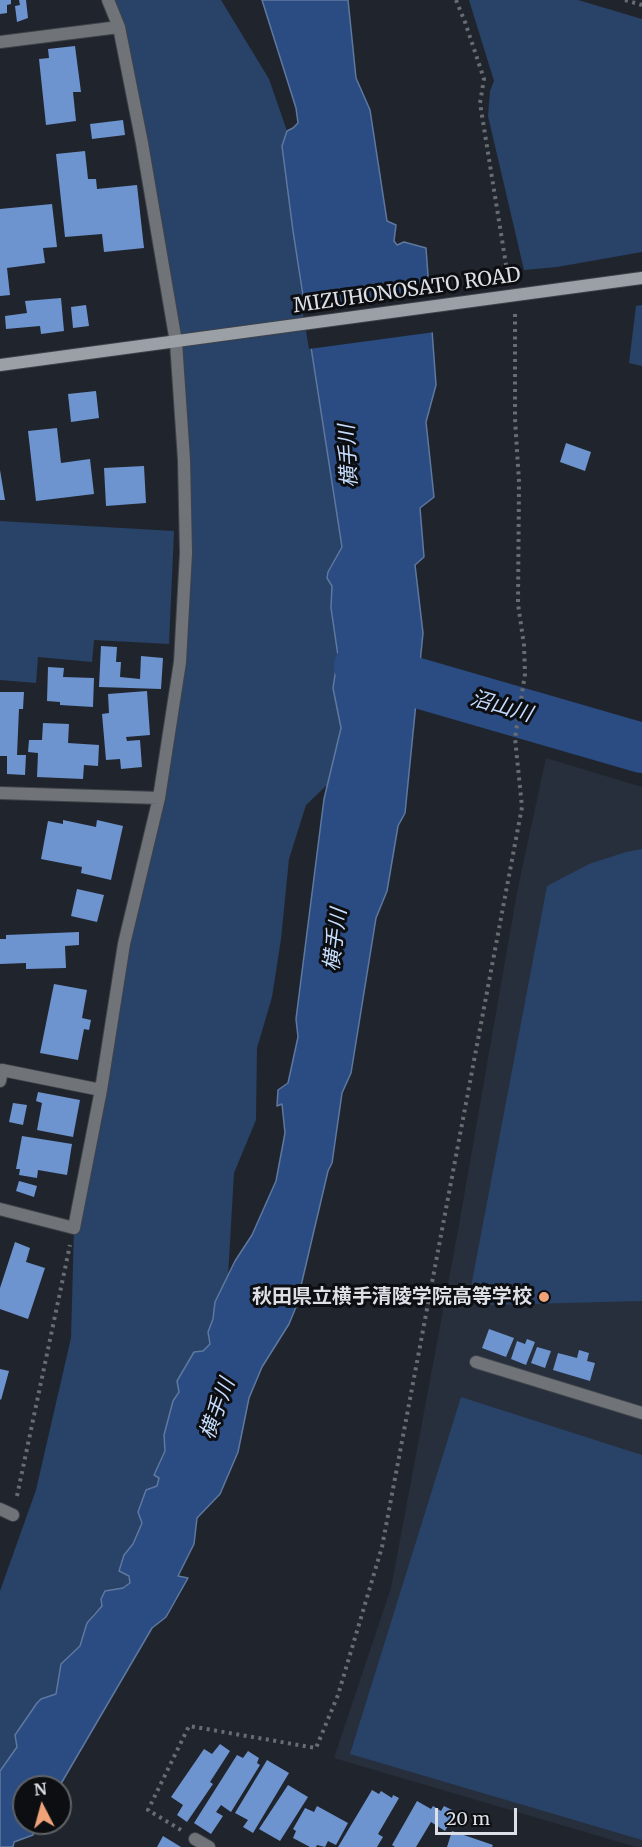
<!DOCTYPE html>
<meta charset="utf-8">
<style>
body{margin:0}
#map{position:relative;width:642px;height:1847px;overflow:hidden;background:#20252d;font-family:Merriweather,serif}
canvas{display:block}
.north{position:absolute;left:12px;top:1775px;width:60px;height:60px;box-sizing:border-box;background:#0c0e12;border:2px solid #5f6266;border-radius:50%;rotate:354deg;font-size:16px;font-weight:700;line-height:24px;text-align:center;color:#dcdfe5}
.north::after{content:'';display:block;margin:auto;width:21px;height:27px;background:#f0a279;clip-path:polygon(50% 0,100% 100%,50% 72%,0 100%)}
.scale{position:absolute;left:435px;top:1808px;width:82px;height:27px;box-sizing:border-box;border:3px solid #dcdfe5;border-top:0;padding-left:8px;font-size:18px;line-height:21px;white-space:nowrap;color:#dcdfe5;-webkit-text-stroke:4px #0c0e12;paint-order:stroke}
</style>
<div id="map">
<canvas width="642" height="1847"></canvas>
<div class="north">N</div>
<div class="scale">20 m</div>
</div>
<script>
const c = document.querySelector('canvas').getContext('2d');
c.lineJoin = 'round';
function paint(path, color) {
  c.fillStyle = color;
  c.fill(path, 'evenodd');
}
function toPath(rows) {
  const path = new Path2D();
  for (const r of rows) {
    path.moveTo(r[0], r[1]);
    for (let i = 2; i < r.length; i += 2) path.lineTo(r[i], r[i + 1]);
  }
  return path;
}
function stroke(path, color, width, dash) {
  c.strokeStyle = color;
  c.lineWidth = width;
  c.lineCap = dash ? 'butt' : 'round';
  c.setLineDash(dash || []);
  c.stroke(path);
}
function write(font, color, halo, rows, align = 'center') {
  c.font = font + ' Merriweather,"Noto Sans JP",serif';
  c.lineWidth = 6;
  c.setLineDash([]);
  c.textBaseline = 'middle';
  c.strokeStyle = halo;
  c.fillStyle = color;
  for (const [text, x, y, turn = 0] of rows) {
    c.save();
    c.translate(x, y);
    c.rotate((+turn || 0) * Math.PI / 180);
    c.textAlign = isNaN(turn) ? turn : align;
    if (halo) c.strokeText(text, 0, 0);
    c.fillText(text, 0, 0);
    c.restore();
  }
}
paint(toPath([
 [546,758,642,787,642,1847,636,1847,334,1758,391,1588,457,1236,518,887]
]), '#262f3b');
paint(toPath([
 [108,0,221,0,269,79,287,131,282,146,293,231,342,547,328,572,332,586,331,608,338,656,333,688,341,728,327,785,306,805,289,859,281,939,272,997,257,1048,256,1120,234,1173,228,1277,215,1302,213,1319,208,1332,210,1344,203,1351,173,1401,164,1435,165,1451,154,1474,160,1478,157,1486,146,1490,138,1512,142,1523,133,1544,124,1555,119,1570,129,1576,130,1583,94,1613,87,1623,80,1646,61,1664,56,1694,41,1699,17,1747,0,1771,0,1591,36,1490,71,1338,74,1228,180,662,186,553,176,342],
 [469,0,578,0,642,19,642,252,557,267,524,270,488,116,490,91,494,81],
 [642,305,642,366,629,363,636,306],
 [0,521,174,531,169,644,94,640,92,662,38,657,36,683,0,680],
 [642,849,642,1301,491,1305,470,1292,547,886,589,864,626,852],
 [461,1397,642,1455,642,1840,350,1754]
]), '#294267');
const water = toPath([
 [262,0,348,0,356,78,370,110,387,221,396,225,394,241,397,245,404,242,426,248,436,385,426,422,434,497,420,508,424,557,415,565,423,633,405,813,398,826,387,891,376,918,351,1073,342,1093,332,1163,328,1171,296,1307,289,1324,262,1367,249,1398,238,1452,220,1494,197,1518,194,1544,178,1576,188,1578,166,1617,152,1628,59,1787,24,1787,24,1823,37,1823,33,1835,14,1842,13,1847,0,1847,0,1771,17,1747,15,1735,37,1703,41,1699,56,1694,61,1664,80,1646,87,1623,102,1606,101,1599,105,1591,123,1588,130,1583,129,1576,119,1571,124,1555,133,1544,142,1523,138,1512,146,1490,157,1486,159,1478,154,1475,165,1451,164,1435,173,1401,179,1392,177,1381,194,1352,203,1351,210,1344,208,1332,213,1319,215,1302,235,1261,252,1235,276,1181,285,1133,282,1104,277,1106,278,1090,288,1083,298,1037,296,1019,324,799,341,728,333,688,338,656,331,608,332,586,327,578,328,572,342,547,293,231,282,146,287,131,293,128,298,123,296,108,262,0]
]);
paint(water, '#2a4c82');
stroke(water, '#5f78a0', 1.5);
paint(toPath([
 [432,291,435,332,309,349,302,308]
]), '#20252d');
stroke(toPath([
 [359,666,642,748]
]), '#2a4c82', 50);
paint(toPath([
 [0,0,11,0,11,4,7,5,7,13,0,14],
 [19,0,26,0,28,18,17,22,15,6,20,5],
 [75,46,81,92,73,92,76,121,46,125,39,59,49,58,48,49],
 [123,120,125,135,92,139,90,124],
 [85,151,88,179,96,179,97,189,137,185,144,248,104,252,102,234,65,237,56,154],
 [52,204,57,247,43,248,45,263,7,268,10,295,0,296,0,209],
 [61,298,64,331,41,334,40,326,6,329,5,316,27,313,25,301],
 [86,305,89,326,73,328,71,307],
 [96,391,99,418,71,422,68,394],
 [57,428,61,463,90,459,94,494,36,501,28,431],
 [566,443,591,452,585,471,560,462],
 [144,466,146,503,106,506,104,468],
 [0,470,5,500,0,500],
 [101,646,117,647,116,662,121,662,120,677,140,679,141,656,163,658,161,689,99,687],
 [48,667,64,668,63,677,94,678,93,707,60,705,60,702,47,701],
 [147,691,150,735,126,737,127,741,140,740,142,767,121,769,120,759,106,760,102,714,109,713,108,694],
 [0,692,24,692,23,709,19,709,17,755,26,755,25,775,7,774,7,756,0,756],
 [43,723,69,724,68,743,99,745,98,766,84,765,83,779,37,777,38,753,28,752,29,740,42,740],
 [63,820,96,827,97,820,123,826,111,880,81,873,82,867,41,859,48,821,63,824],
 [77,889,104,895,97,922,71,916],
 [79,932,79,945,65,946,66,968,26,969,26,963,0,964,0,939,6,939,6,935],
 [54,984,87,990,82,1018,91,1020,89,1030,84,1029,78,1060,40,1053],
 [38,1092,80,1100,73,1137,37,1130,42,1103,36,1101],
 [13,1103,27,1105,23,1125,9,1122],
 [22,1136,72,1144,67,1175,38,1170,37,1178,19,1175,20,1169,16,1169],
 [19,1181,37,1186,34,1197,16,1191],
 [15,1242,30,1248,26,1262,45,1268,28,1319,0,1309,0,1288],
 [489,1329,514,1338,506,1357,482,1348],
 [527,1339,535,1342,526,1365,511,1359,517,1341,525,1344],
 [537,1347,551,1351,545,1368,531,1363],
 [579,1350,589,1353,587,1361,595,1363,590,1381,553,1370,558,1353,577,1358],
 [0,1369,9,1371,1,1400,0,1399],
 [220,1744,230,1751,210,1782,213,1784,187,1822,177,1815,183,1805,171,1797,204,1749,212,1754],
 [248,1751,259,1758,257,1763,260,1765,231,1812,221,1805,216,1812,223,1816,211,1834,194,1823,237,1755,243,1758],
 [267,1760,289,1773,253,1833,243,1827,248,1820,235,1813],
 [288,1785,308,1797,280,1841,259,1829],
 [372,1790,379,1794,381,1791,392,1798,393,1795,399,1798,378,1834,383,1837,377,1847,338,1847],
 [417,1801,431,1809,433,1806,441,1811,444,1806,456,1812,445,1831,431,1822,416,1847,395,1847,392,1845],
 [317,1806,348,1823,336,1845,328,1841,325,1847,317,1845,316,1847,310,1847,293,1838,296,1831,293,1829,305,1808,314,1812],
 [452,1831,493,1845,492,1847,447,1847],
 [163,1836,181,1847,157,1847]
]), '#6d94cf');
const lane = toPath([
 [476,1362,642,1413]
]);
const street = toPath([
 [0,42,119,27],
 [0,793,159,798],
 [0,1081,2,1070,101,1090],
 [0,1209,74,1228,101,1090,124,944,159,798,180,662,186,553,184,460,176,342,142,143,119,27,108,0],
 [0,1509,13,1515],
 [195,1839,209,1847]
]);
const secondary = toPath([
 [0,365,642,278]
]);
stroke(lane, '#3e434a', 14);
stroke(street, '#3e434a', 14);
stroke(secondary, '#3e434a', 14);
stroke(toPath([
 [456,0,465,22,484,79,480,103,508,277],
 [625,0,642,5],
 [17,1496,70,1245],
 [181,1830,148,1810,189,1726,316,1748,338,1695,382,1547,522,807,515,738,525,674,524,645,518,604,519,482,515,419,515,314]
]), '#686c73', 4, [3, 4.5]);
stroke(lane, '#707378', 12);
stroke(street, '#707378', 12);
stroke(secondary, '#9ba0a7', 12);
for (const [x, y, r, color] of [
 [544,1297,6,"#f0a279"]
]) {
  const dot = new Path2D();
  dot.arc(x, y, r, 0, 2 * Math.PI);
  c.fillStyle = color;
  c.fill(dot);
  stroke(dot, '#0c0e12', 2);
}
write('20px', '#dcdfe5', '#0c0e12', [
 ["MIZUHONOSATO ROAD",407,291,-8]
]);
write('bold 20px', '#dcdfe5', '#0c0e12', [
 ["秋田県立横手清陵学院高等学校",532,1297]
], 'right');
write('italic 21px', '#c6dcfd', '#0c0e12', [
 ["横手川",349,456,-93],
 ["沼山川",501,707,16],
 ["横手川",336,940,-83],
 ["横手川",218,1409,-70]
]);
</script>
